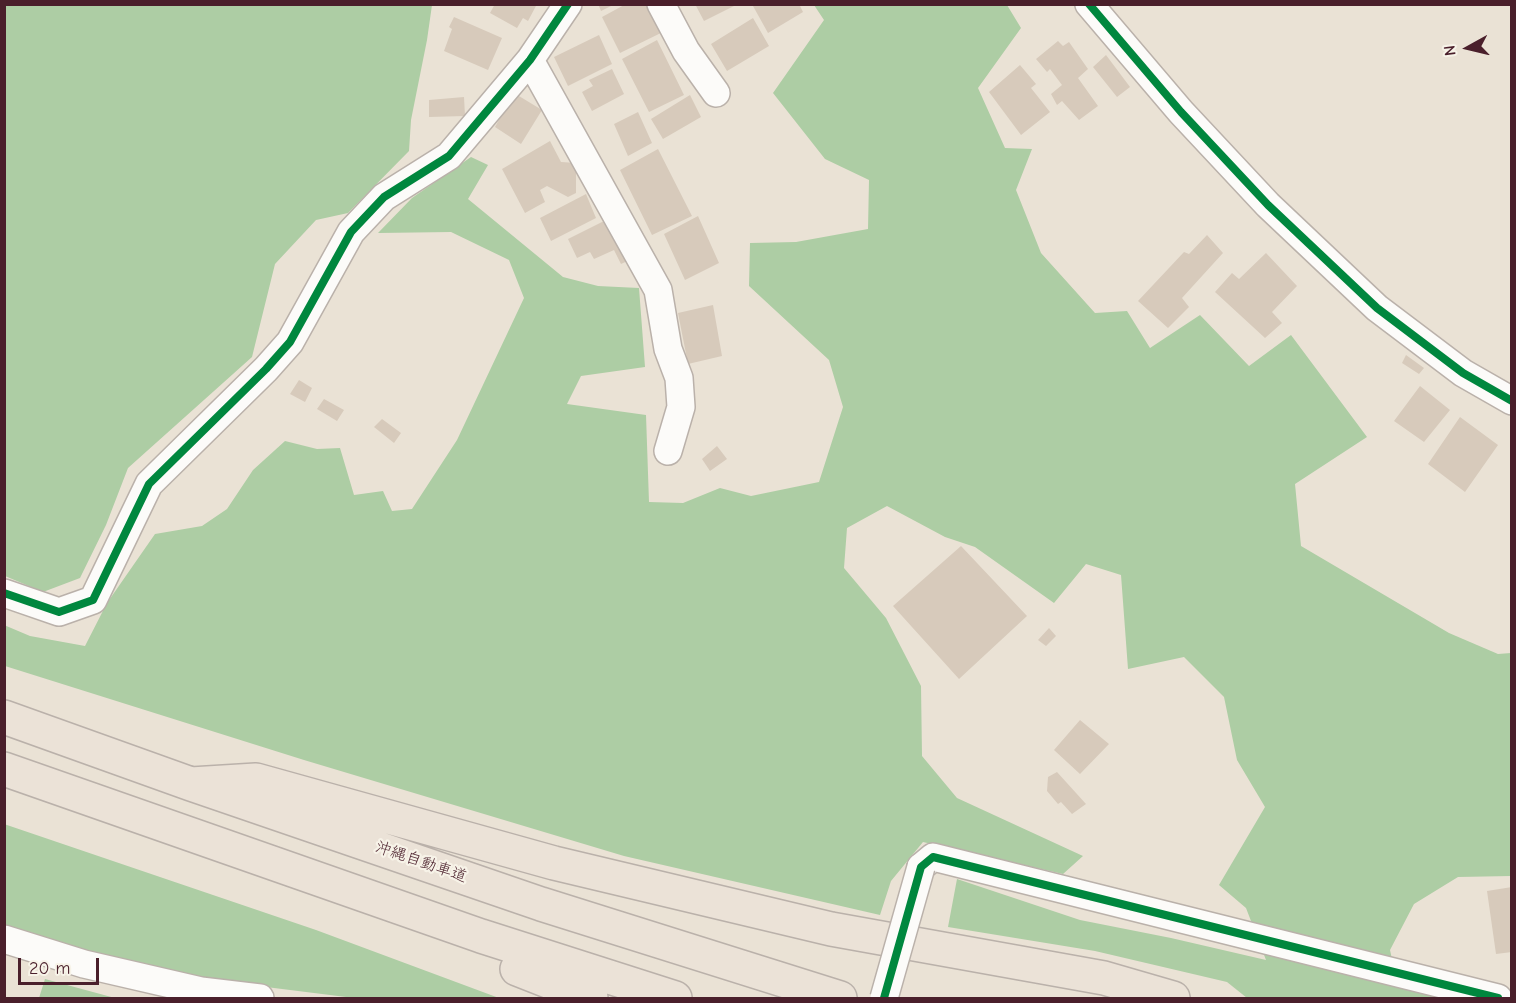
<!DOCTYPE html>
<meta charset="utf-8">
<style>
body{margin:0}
#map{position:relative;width:1516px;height:1003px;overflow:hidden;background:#eae2d5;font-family:"Comic Neue",sans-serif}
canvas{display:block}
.frame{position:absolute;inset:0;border:6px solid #4a1f2b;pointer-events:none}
.north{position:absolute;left:1438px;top:18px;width:60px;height:60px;-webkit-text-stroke:4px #f7f3e8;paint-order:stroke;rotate:262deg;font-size:16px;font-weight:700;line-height:24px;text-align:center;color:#4a1f2b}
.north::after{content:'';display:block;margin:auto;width:21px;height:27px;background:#4a1f2b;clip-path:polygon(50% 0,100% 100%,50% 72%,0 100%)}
.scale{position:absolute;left:18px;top:958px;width:81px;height:27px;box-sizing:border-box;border:3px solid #4a1f2b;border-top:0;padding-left:8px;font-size:18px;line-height:21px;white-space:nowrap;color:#4a1f2b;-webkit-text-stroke:4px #f7f3e8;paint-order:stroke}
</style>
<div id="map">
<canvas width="1516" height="1003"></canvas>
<div class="frame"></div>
<div class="north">N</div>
<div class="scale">20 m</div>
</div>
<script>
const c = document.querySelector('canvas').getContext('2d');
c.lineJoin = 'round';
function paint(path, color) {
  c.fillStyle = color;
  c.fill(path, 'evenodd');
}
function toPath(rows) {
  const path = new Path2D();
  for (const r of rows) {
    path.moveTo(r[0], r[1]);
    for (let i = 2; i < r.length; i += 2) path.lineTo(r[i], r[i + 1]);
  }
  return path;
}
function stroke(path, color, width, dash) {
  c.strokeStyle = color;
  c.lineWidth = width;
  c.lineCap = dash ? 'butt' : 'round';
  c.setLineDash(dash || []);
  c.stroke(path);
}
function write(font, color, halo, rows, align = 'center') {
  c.font = font + ' "Comic Neue","Klee One",sans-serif';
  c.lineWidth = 4.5;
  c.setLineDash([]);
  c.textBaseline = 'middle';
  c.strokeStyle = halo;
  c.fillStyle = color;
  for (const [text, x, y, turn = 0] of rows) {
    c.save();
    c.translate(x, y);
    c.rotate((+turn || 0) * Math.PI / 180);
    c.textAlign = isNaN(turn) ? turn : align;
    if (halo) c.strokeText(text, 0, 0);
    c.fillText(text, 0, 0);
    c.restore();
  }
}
paint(toPath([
 [4,5,432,5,427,40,411,120,409,151,348,213,316,220,275,264,252,357,128,468,106,525,80,578,43,592,5,576],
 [814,5,1007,5,1021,28,978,88,1005,148,1032,149,1016,190,1041,253,1095,313,1127,311,1150,348,1200,315,1249,366,1291,335,1367,437,1295,484,1301,546,1449,633,1498,654,1511,653,1511,876,1458,877,1414,904,1390,950,1397,982,1451,998,1247,998,1227,982,1095,951,948,927,957,879,1080,920,1171,938,1266,960,1246,908,1219,885,1265,807,1237,760,1224,697,1184,657,1128,669,1121,575,1086,564,1054,603,975,547,945,537,887,506,847,528,844,568,886,618,921,686,922,756,957,798,1083,856,1063,874,923,842,891,881,880,915,624,856,304,760,5,666,4,625,30,636,85,646,107,603,155,534,202,526,227,509,253,470,285,441,317,449,340,448,354,495,383,491,392,511,412,509,457,440,524,298,509,260,451,232,378,233,412,198,471,157,488,165,468,199,563,277,598,286,639,288,645,367,581,376,567,404,646,415,649,502,683,503,720,488,751,496,819,482,843,407,829,360,749,286,750,243,796,242,868,229,869,180,825,159,773,93,824,20],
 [4,824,316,930,499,998,354,998,202,979,11,931,5,928],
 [45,979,115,998,39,998]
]), '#adcda4');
paint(toPath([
 [495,4,537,4,528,21,523,18,517,28,490,13],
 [598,4,615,4,601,11],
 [626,4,658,4,669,29,620,53,602,17],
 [695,4,738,4,704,21],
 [756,4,799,4,803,12,768,33,753,6],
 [454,17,502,38,488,70,444,51,452,29,449,27],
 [753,18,769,46,727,71,711,44],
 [599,35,612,64,568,86,554,57],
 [657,40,684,95,649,112,622,59],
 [1058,41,1063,46,1069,42,1088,69,1078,78,1098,106,1079,120,1062,101,1057,105,1051,94,1062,85,1050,69,1047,72,1036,59],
 [1106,55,1130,87,1117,97,1093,67],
 [1020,65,1036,84,1031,88,1050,112,1021,135,989,92],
 [612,69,624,94,592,111,582,92,593,86,589,80],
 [514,93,542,110,521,144,495,127],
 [690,95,701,117,663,139,651,119],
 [464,97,465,116,429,117,429,100],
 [638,112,652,143,628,156,614,124],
 [550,141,561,162,576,163,576,193,568,197,547,186,540,190,545,202,525,213,502,169],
 [658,149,692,216,652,235,620,170],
 [586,194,596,218,551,241,540,218],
 [614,216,634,258,621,264,614,250,594,259,590,252,577,258,568,239],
 [698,216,719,263,685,280,664,234],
 [1207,235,1223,253,1182,298,1189,307,1168,328,1138,301,1184,252,1189,254],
 [1266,253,1297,286,1272,312,1282,323,1265,338,1215,292,1232,273,1239,279],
 [713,305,722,356,688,364,678,313],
 [1406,355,1424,368,1419,374,1402,363],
 [299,380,312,388,305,402,290,394],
 [1420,386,1450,410,1424,442,1394,421],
 [324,399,344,410,337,421,317,409],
 [1460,417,1498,445,1465,492,1428,464],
 [382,419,401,433,394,443,374,427],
 [717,446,727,459,710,471,702,459],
 [961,546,1027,616,959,679,893,606],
 [1049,628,1056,636,1046,646,1038,640],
 [1080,720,1109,744,1080,774,1054,750],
 [1057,772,1086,804,1072,814,1061,802,1058,804,1047,791,1048,777],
 [1512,887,1512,952,1496,954,1487,891]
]), '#d7cabb');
const minor = toPath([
 [661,4,686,51,716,93],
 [1089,4,1181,112,1268,205,1377,308,1463,373,1512,401],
 [530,60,658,290,668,349,679,378,681,407,668,451],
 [4,593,59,612,93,600,149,484,266,369,290,342,351,232,384,197,449,156,530,60,568,4],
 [921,867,933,857,1498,998],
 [4,939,84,964,201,991,260,998]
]);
const highway = toPath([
 [4,717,191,784,541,904,840,998],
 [4,769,481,936,675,998],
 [191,784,256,780,554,863,831,929,1104,978,1173,998],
 [517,969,591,998]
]);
stroke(minor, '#bab1aa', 30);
stroke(highway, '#bab1aa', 36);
stroke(minor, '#fcfbf9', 27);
stroke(highway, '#ebe2d7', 33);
const minorBridge = toPath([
 [884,998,921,867]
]);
stroke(minorBridge, '#bab1aa', 30, []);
stroke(minorBridge, '#fcfbf9', 27);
stroke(toPath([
 [1089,4,1181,112,1268,205,1377,308,1463,373,1512,401],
 [4,593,59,612,93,600,149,484,266,369,290,342,351,232,384,197,449,156,530,60,568,4],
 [884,998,921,867,933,857,1498,998]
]), '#00873e', 8);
write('16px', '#4a1f2b', '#f7f3e8', [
 ["沖縄自動車道",421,862,19]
]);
</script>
